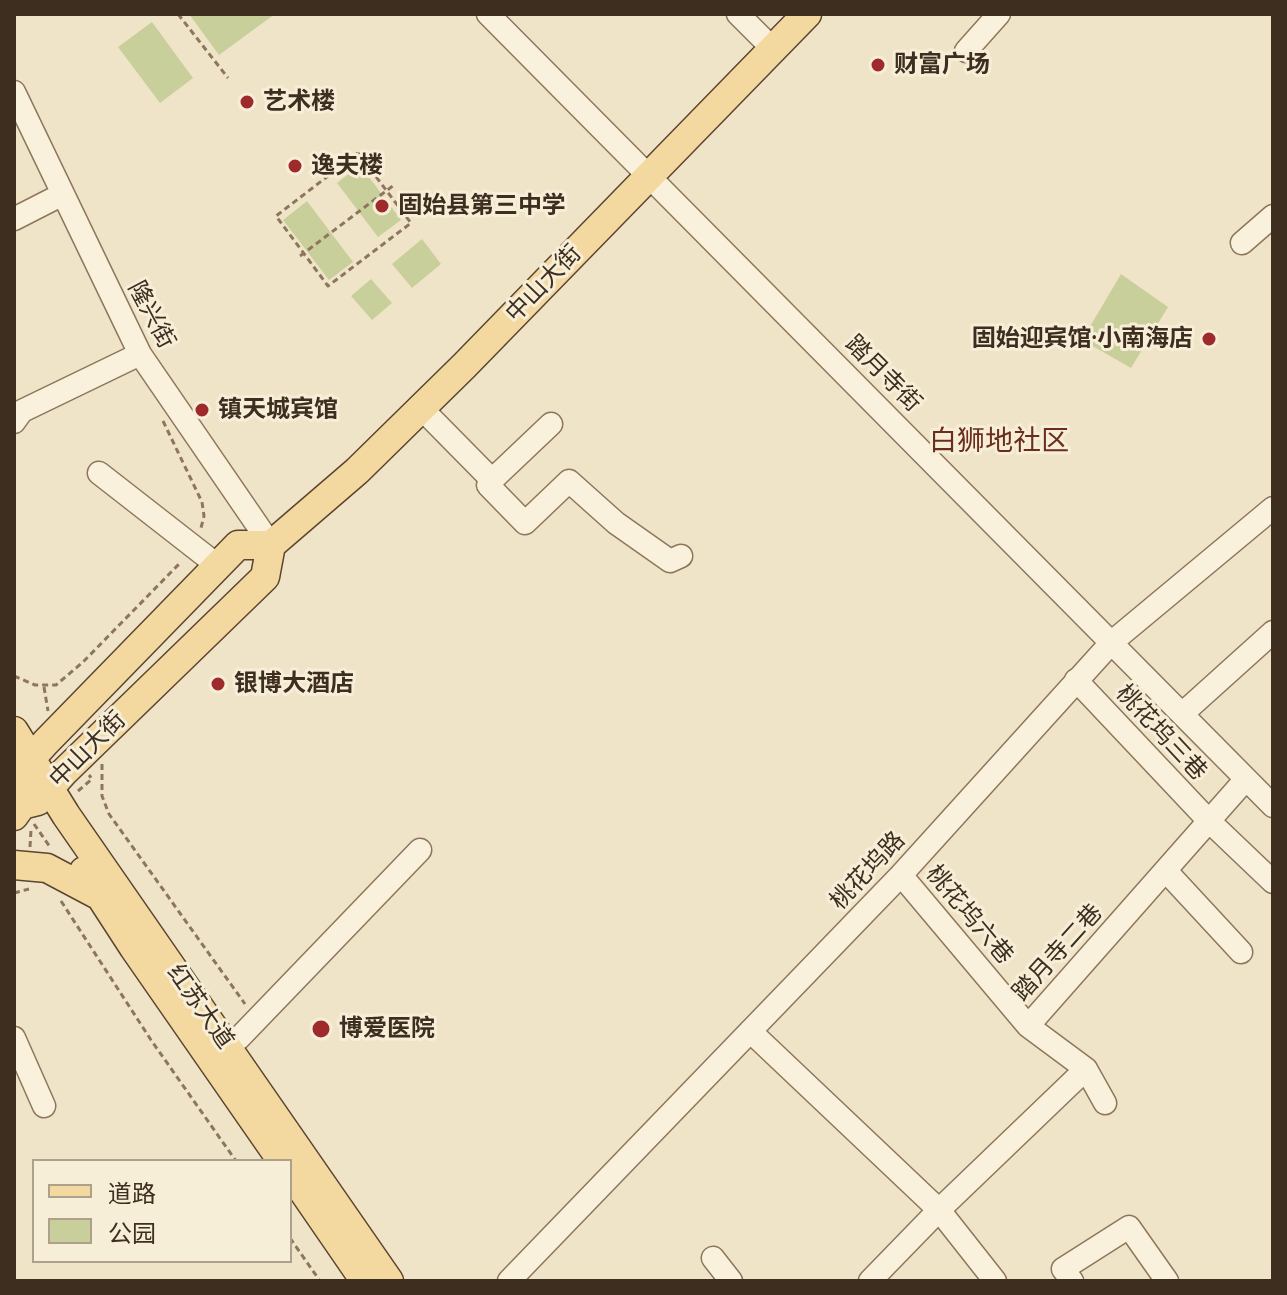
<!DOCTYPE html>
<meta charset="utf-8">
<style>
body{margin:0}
#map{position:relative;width:1287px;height:1295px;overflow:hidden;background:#f0e4c8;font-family:Lora,"Noto Sans SC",serif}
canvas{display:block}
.frame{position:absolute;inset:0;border:16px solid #3d2e20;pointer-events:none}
.legend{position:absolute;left:32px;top:1159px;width:260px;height:104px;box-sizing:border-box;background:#f7eed8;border:2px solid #ada18e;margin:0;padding:10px 14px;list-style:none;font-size:24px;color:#3d2e20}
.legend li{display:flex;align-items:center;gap:16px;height:40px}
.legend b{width:40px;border:2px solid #ada18e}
</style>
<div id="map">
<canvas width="1287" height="1295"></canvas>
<div class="frame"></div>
<ul class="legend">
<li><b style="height:10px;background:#f3d9a0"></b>道路</li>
<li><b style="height:22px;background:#c9cf9b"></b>公园</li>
</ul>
</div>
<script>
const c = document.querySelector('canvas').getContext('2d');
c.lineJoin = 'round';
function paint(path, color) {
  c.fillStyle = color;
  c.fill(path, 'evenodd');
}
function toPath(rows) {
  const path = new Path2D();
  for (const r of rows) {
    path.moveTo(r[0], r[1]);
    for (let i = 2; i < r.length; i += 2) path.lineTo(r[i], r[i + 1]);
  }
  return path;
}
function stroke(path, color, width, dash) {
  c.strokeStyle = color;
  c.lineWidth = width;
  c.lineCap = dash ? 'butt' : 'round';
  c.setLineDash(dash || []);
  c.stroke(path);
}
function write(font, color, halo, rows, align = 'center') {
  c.font = font + ' Lora,"Noto Sans SC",serif';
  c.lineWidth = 6;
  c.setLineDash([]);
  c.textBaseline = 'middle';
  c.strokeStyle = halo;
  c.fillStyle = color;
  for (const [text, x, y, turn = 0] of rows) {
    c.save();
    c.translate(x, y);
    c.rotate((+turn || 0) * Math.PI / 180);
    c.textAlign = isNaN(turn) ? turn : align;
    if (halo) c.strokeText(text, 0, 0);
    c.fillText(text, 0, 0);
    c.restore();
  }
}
paint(toPath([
 [189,14,275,14,219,55],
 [152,22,193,78,160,103,118,47],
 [360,165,401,220,378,237,337,183],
 [307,201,353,262,329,280,283,220],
 [422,239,441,264,412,288,392,264],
 [1121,274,1168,307,1131,368,1082,340],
 [371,279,392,303,372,320,351,296]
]), '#c9cf9b');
const minor = toPath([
 [488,14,1273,806],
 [738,14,772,48],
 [966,51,999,14],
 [14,92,140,354,271,545],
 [14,219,61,195],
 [1242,243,1273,216],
 [421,408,492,480,488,485,525,523,569,481,616,523,670,561,681,556],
 [14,422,22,411,140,354],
 [99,473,217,565],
 [492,480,551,424],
 [1076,680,1209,821,1273,882],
 [1182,714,1273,632],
 [1166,871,1241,952],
 [901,875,1028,1026],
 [750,1031,939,1210,995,1281],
 [14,1038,44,1106],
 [239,1038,420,850],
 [1086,1069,1105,1103],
 [713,1258,731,1281],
 [509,1281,901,875,1112,642,1273,508],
 [870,1281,939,1210,1086,1069,1028,1026,1246,779],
 [1072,1281,1063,1269,1129,1227,1167,1281]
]);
const major = toPath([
 [14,731,66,815,389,1281],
 [22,805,19,772,46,742,238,545,271,545],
 [14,816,22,805,38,801,64,772,265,577,271,545,357,471,464,366,807,14],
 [14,865,47,868,98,895],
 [84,871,134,948,282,1161],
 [290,1172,365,1281]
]);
stroke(minor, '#8d765c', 25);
stroke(major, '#5b4430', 31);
stroke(toPath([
 [178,14,228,78],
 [358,153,411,223,328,286,276,216,358,153],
 [300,256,394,185],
 [163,421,202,502,204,516,201,528],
 [14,676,35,685,56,685,83,662,181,562],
 [44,687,48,711],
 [102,764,102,796,109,814,245,1004],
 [78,791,92,779,89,775],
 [34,824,50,847],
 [30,847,31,830],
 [14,893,29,889],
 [61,901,151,1040,236,1161],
 [290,1238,320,1281]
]), '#8d765c', 3, [6, 4]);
stroke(minor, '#faf1dc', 22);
stroke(major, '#f3d9a0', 28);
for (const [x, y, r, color] of [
 [878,65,8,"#9e2a2b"],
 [247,102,8,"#9e2a2b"],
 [295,166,8,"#9e2a2b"],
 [382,206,8,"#9e2a2b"],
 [1209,339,8,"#9e2a2b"],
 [202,410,8,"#9e2a2b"],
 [218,684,8,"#9e2a2b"],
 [321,1029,10,"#9e2a2b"]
]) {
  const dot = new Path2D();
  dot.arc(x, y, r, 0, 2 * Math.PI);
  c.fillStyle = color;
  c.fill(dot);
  stroke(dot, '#f7eed8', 3);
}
write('bold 24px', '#3d2e20', '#f7eed8', [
 ["财富广场",894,65],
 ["艺术楼",263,102],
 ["逸夫楼",311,166],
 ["固始县第三中学",398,206],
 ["固始迎宾馆·小南海店",1193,339,"right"],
 ["镇天城宾馆",218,410],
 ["银博大酒店",234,684],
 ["博爱医院",339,1029]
], 'left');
write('24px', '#3d2e20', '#f7eed8', [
 ["中山大街",544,284,-46],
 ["隆兴街",151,315,62],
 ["踏月寺街",883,374,45],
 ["桃花坞三巷",1161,733,47],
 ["中山大街",88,750,-45],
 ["桃花坞路",868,871,-47],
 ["桃花坞六巷",969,915,50],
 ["踏月寺二巷",1058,953,-48],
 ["红苏大道",200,1007,55]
]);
write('28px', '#6b2e1e', '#f7eed8', [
 ["白狮地社区",999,442]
]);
</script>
